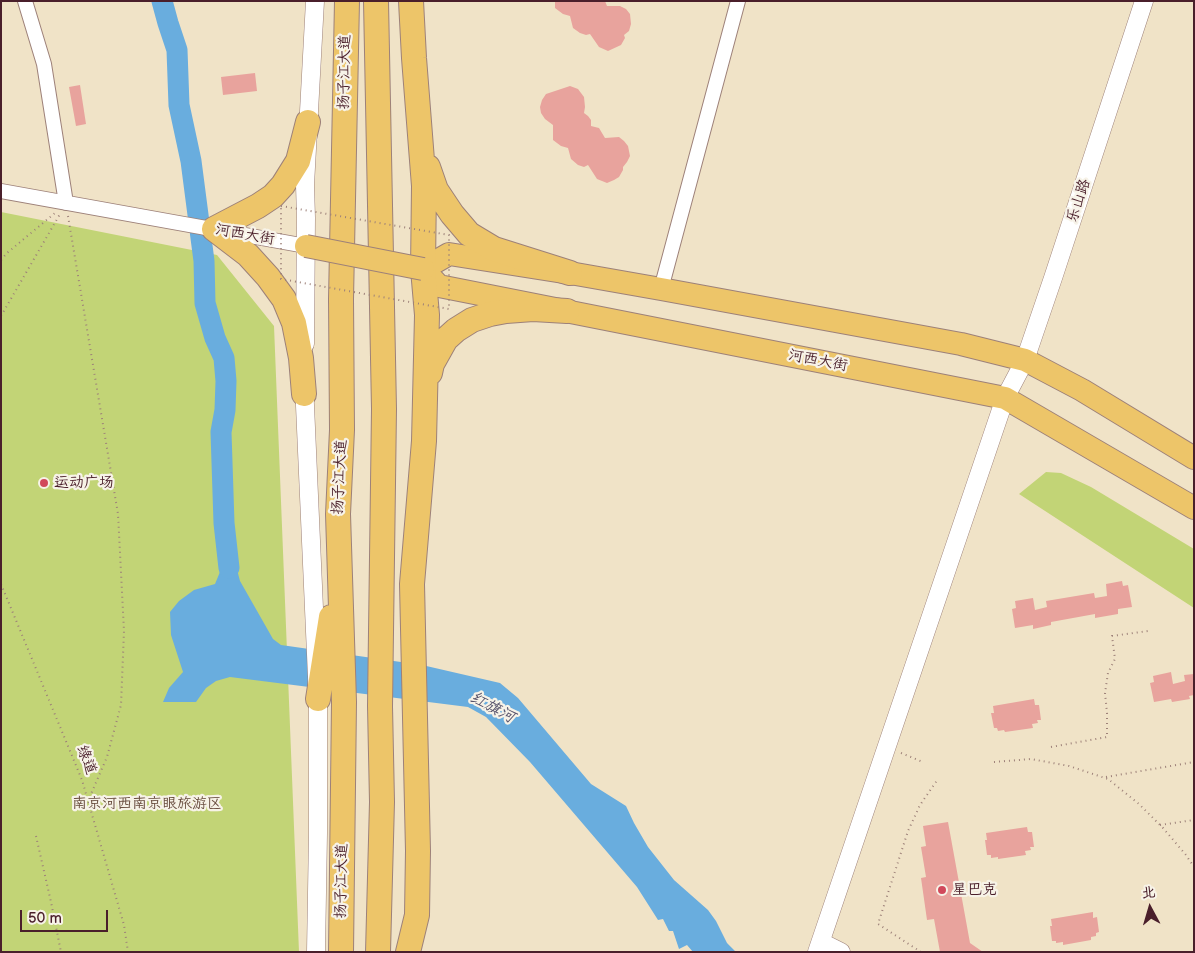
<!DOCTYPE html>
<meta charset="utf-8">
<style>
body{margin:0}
#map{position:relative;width:1195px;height:953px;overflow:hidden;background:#f0e3c7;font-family:"Balsamiq Sans","LXGW WenKai TC",sans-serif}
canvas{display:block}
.frame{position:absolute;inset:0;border:2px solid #4a1f2b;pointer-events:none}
.north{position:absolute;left:1125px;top:883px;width:50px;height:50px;-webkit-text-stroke:4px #f7f3e8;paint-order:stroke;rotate:354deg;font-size:14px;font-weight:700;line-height:20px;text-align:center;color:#4a1f2b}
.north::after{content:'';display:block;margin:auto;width:18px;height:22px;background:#4a1f2b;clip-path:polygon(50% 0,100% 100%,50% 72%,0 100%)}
.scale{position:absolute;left:20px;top:910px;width:88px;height:22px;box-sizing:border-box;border:2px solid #4a1f2b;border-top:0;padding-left:6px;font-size:15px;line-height:18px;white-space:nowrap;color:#4a1f2b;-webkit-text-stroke:4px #f7f3e8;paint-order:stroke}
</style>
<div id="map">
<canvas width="1195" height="953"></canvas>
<div class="frame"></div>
<div class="north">北</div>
<div class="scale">50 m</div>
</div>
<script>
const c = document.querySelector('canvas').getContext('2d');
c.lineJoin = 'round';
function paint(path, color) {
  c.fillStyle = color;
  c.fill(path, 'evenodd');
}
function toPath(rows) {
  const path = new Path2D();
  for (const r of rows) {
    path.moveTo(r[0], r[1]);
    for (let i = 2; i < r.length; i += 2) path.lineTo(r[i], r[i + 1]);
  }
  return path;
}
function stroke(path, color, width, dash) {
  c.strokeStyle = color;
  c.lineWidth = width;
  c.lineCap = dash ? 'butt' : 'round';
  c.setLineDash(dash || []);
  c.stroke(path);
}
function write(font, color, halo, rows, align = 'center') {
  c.font = font + ' "Balsamiq Sans","LXGW WenKai TC",sans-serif';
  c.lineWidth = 4.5;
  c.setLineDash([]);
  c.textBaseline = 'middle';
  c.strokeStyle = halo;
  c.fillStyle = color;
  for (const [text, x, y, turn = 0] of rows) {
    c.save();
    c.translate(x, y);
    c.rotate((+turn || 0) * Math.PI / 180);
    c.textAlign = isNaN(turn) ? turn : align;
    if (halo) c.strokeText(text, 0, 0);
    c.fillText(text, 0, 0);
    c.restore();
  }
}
paint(toPath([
 [1,212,217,255,274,326,299,952,1,952],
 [1046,472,1061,473,1091,487,1194,549,1194,608,1019,494]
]), '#c2d476');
paint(toPath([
 [221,539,232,542,235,562,240,581,273,639,281,645,422,665,500,683,518,698,591,784,626,806,634,823,648,847,674,880,708,910,716,921,727,943,736,952,693,952,687,945,679,949,673,931,669,931,663,919,658,920,637,887,530,762,486,717,468,707,230,677,216,681,206,688,196,702,163,702,169,688,183,672,171,635,170,612,179,601,194,590,215,584,222,567]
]), '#69adde');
stroke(toPath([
 [162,1,168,23,177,50,179,105,191,161,204,261,205,303,215,338,224,358,226,381,225,410,221,432,224,523,229,568]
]), '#69adde', 21);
paint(toPath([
 [555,1,605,1,607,6,620,6,626,9,630,14,631,24,629,31,624,35,625,38,621,45,608,51,599,47,590,34,586,35,580,33,573,28,570,16,563,14,555,8],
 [255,73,257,91,223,95,221,77],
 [80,85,86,124,76,126,69,87],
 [570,86,578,89,584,97,585,107,584,113,588,116,591,120,591,126,599,128,605,138,619,137,624,141,628,146,630,156,627,162,623,167,623,170,619,177,614,180,607,183,597,179,588,165,584,167,578,165,571,159,568,148,561,146,553,140,553,125,545,119,541,113,540,107,542,100,546,94],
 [1122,581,1123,586,1128,585,1132,607,1118,609,1118,614,1095,618,1095,614,1051,622,1051,625,1033,629,1033,625,1015,628,1012,609,1016,608,1015,601,1033,598,1035,610,1047,607,1046,601,1094,593,1095,598,1107,596,1106,584],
 [1171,672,1173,684,1185,681,1184,675,1194,674,1194,695,1189,696,1190,699,1172,702,1171,699,1154,702,1150,683,1154,682,1153,676],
 [1034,699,1035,705,1039,705,1041,720,1037,720,1038,723,1032,724,1033,728,1005,732,1004,730,998,731,997,728,994,728,991,713,994,713,993,706],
 [948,822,970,943,983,952,940,952,934,919,927,920,921,878,926,877,921,847,926,846,923,826],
 [1027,827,1028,832,1032,832,1034,847,1030,847,1031,850,1025,851,1026,855,998,859,998,857,991,858,991,855,987,855,985,840,987,840,986,833],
 [1093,912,1093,918,1097,917,1099,932,1096,933,1096,936,1091,937,1091,940,1063,945,1063,942,1056,943,1056,941,1052,941,1050,926,1052,926,1051,919]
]), '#e8a39d');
const minor = toPath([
 [25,1,44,64,66,203],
 [1,191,306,246],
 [661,289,738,1]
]);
const tertiary = toPath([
 [305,344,306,218,305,185,315,1],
 [304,383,318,699,318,833,316,952],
 [821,942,841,952],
 [817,952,1005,398,1025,360,1053,278,1144,1]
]);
const primary = toPath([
 [1194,458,1082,390,1025,360,961,344,661,289,570,273,449,254,423,269,439,286,1005,398,1194,508]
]);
const trunk = toPath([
 [376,1,384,409,380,706,382,802,378,952],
 [428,167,436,190,452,214,469,234,494,249,570,273],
 [430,373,432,364,446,339,456,330,472,320,490,314,506,311,533,309,567,311],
 [304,394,301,358,294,323,284,299,268,277,248,255,214,229,258,206,273,196,283,185,298,161,308,122],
 [318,699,331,617],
 [341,952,344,702,338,514,342,430,341,299,347,1],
 [408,952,417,915,418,851,412,584,424,441,427,315,423,269,424,186,414,58,411,1]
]);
stroke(minor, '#9d8179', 16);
stroke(tertiary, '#9d8179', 19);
stroke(primary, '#9d8179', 24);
stroke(trunk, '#9d8179', 26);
stroke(toPath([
 [68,216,118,514,124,631,121,705,107,757,88,801],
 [1,260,7,253,55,213],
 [1,316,60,214],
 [1,584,82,780,124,925,128,952],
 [1051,747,1107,737,1107,713,1105,693,1108,673,1115,659,1112,636,1148,631],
 [901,753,923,762],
 [994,762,1031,759,1069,766,1108,779,1139,804,1163,828,1186,855,1194,867],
 [1106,777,1194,762],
 [1160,825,1194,820],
 [36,836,51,902,61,952],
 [921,952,878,924,908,831,920,805,938,779]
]), '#9d8179', 2, [1, 4]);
stroke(minor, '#fff', 14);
stroke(tertiary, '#fff', 18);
stroke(primary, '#edc569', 22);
stroke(trunk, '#edc569', 24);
const primaryBridge = toPath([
 [306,246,423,269]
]);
stroke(primaryBridge, '#9d8179', 24, []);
stroke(toPath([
 [281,206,449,235,449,309,281,279,281,206]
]), '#9d8179', 2, [1, 4]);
stroke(primaryBridge, '#edc569', 22);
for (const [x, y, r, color] of [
 [44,483,5,"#d1495b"],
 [942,890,5,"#d1495b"]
]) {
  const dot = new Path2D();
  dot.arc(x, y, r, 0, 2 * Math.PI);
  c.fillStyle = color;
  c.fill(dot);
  stroke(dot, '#f7f3e8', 2);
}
write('15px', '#4a1f2b', '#f7f3e8', [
 ["扬子江大道",345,72,-89],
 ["乐山路",1079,201,-72],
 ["河西大街",245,235,10],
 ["河西大街",818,361,11],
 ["扬子江大道",340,477,-87],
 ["绿道",86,760,69],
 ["扬子江大道",342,881,-89]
]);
write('15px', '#4a1f2b', '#f7f3e8', [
 ["运动广场",54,483],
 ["星巴克",952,890]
], 'left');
write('15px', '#684c3e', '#f7f3e8', [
 ["南京河西南京眼旅游区",147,804]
]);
write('italic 16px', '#55516a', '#f7f3e8', [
 ["红旗河",492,708,28]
]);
</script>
